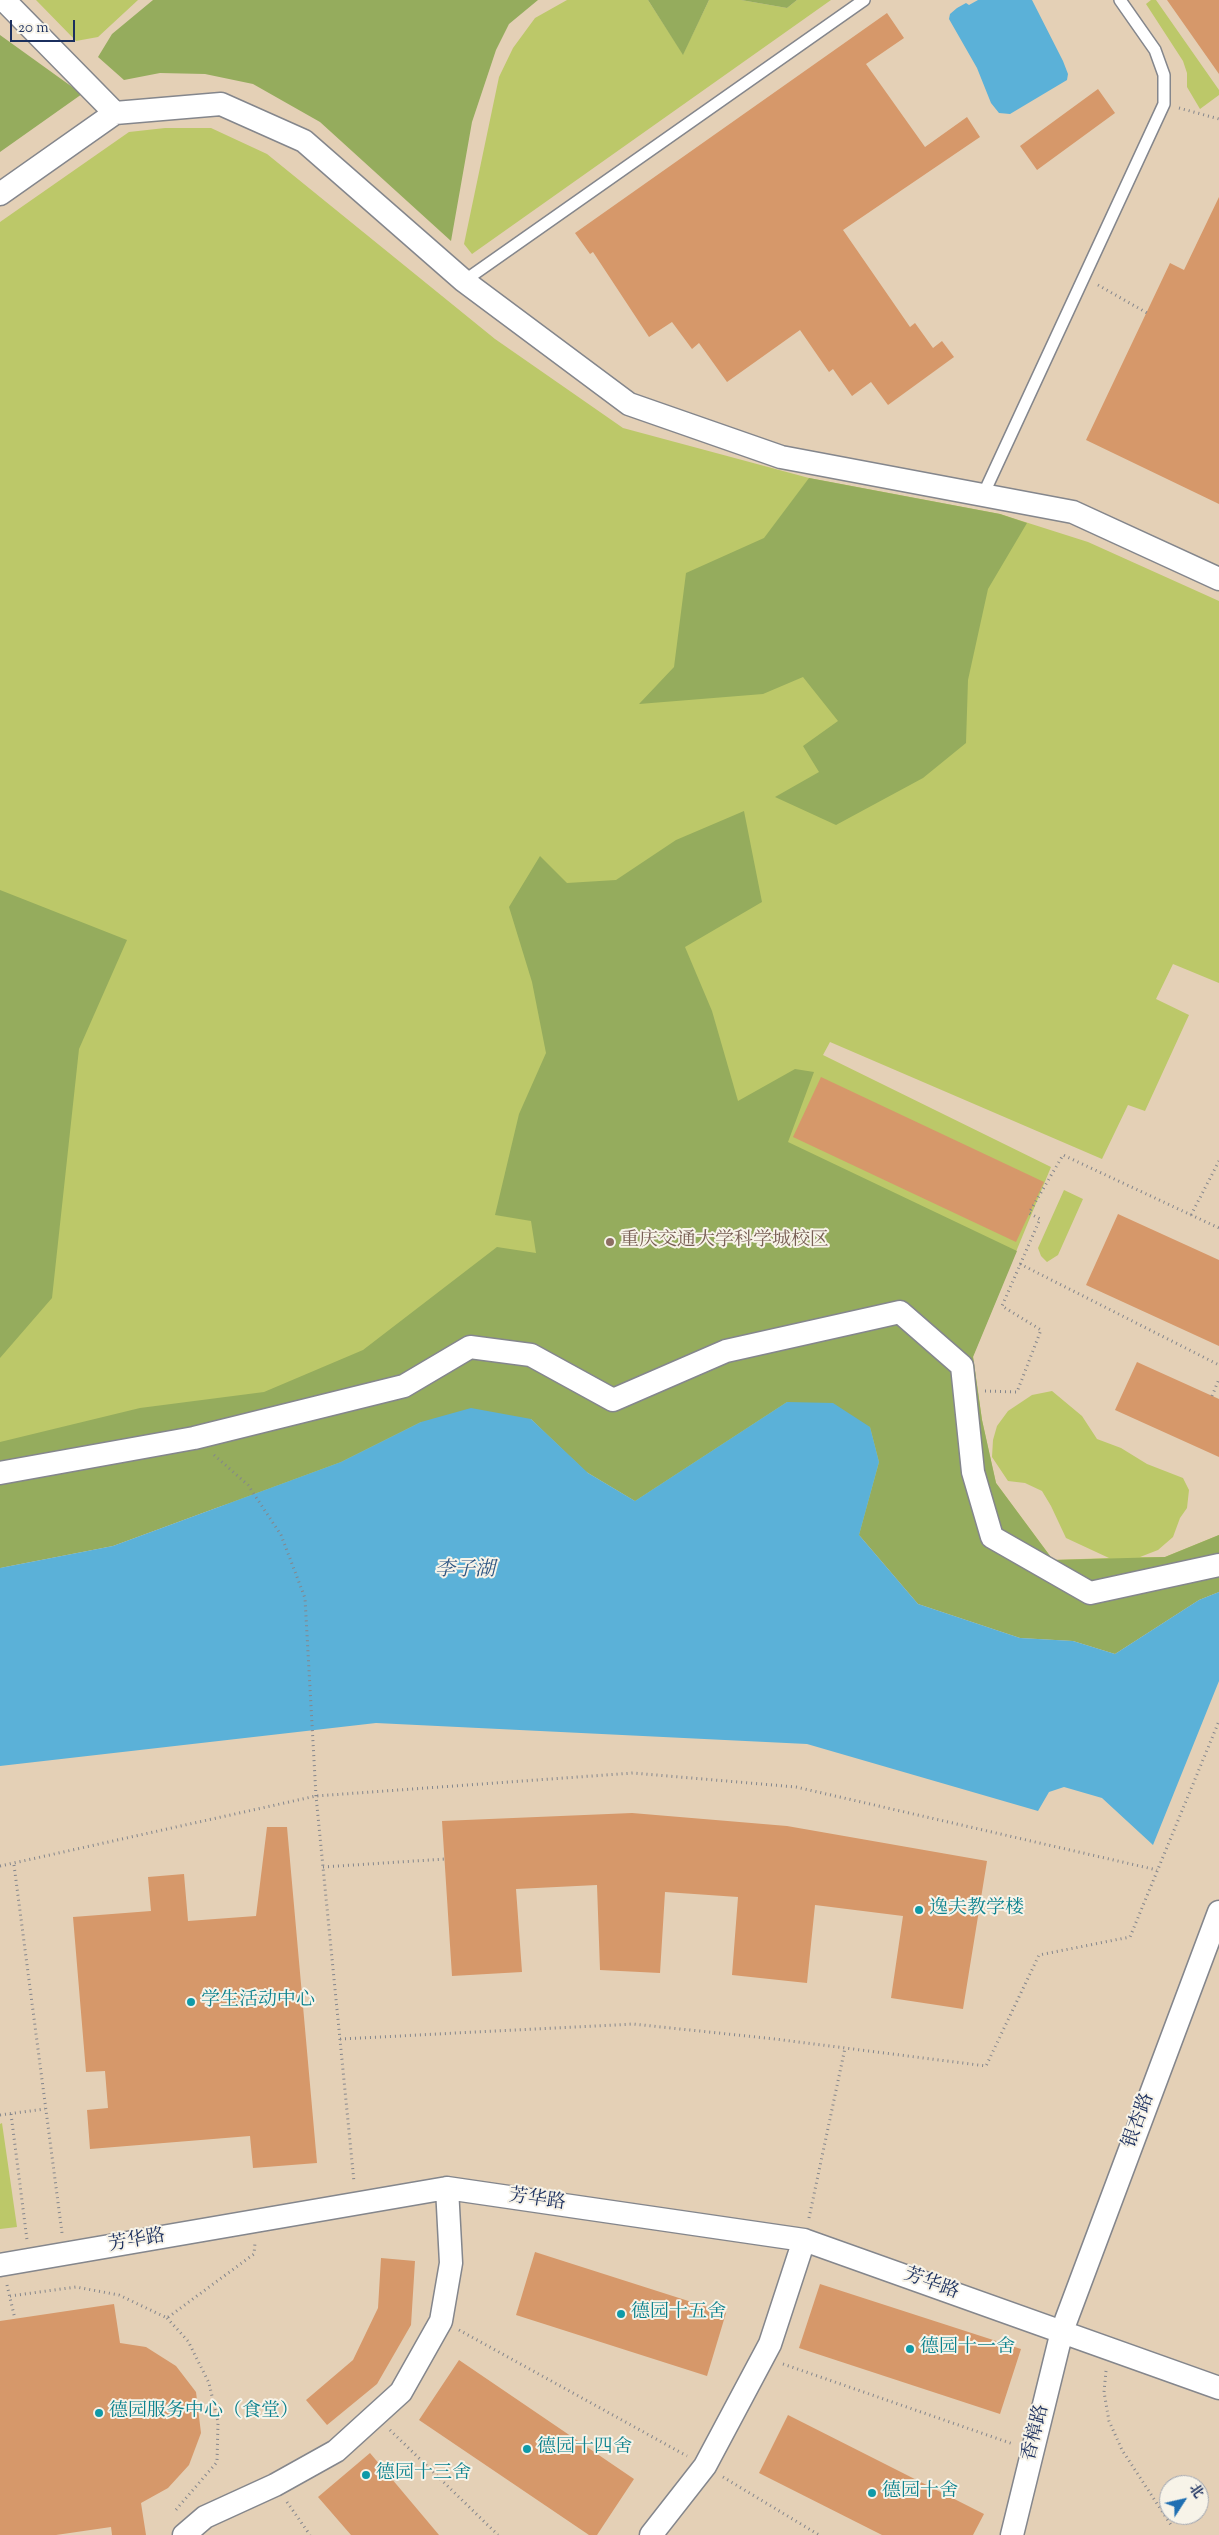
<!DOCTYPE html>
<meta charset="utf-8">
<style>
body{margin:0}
#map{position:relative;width:1219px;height:2535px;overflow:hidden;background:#eddcb9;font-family:"Sorts Mill Goudy","Noto Serif SC",serif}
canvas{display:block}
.north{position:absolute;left:1159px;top:2475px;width:50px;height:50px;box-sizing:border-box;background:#f7f3e8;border:1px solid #9fa5b1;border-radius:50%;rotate:55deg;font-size:14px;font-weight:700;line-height:20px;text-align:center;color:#1b2f5e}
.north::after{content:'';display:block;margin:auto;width:18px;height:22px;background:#1f6fb2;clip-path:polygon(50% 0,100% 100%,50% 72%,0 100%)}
.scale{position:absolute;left:10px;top:20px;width:65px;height:22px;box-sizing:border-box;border:2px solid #1b2f5e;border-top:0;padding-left:6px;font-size:15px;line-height:18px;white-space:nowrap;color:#1b2f5e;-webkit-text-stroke:4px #f7f3e8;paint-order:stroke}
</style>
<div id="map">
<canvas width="1219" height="2535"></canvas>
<div class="north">北</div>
<div class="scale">20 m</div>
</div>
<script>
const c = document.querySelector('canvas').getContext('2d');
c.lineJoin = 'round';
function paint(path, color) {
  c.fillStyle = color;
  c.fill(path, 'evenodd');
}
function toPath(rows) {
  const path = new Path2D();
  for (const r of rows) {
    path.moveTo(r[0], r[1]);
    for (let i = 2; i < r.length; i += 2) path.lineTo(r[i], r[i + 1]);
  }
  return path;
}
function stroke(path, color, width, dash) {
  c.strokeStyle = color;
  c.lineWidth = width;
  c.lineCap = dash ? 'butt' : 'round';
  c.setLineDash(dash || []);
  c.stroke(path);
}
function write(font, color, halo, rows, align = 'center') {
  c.font = font + ' "Sorts Mill Goudy","Noto Serif SC",serif';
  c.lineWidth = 4;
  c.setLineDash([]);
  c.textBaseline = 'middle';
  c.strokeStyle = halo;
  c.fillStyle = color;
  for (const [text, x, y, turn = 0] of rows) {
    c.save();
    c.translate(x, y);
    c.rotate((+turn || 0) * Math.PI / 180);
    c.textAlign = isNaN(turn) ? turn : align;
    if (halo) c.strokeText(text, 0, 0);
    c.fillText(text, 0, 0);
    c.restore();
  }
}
paint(toPath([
 [0,0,1219,0,1219,2535,0,2535],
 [1169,2485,1199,2485,1199,2515,1169,2515]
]), '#e4d0b6');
paint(toPath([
 [36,0,138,0,98,37,76,41],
 [567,0,648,0,683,54,709,0,741,0,787,8,797,0,831,0,472,254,464,244,499,77,513,48,535,18],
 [1151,0,1156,0,1219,90,1219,95,1200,109,1187,87,1187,73,1183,61,1146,4],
 [165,128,211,128,267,154,495,339,623,428,809,478,1000,514,1088,542,1219,601,1219,983,1173,964,1156,999,1189,1015,1145,1111,1128,1105,1102,1159,830,1042,823,1055,1051,1167,973,1356,982,1420,996,1483,1053,1560,1109,1558,1066,1538,1051,1506,1042,1491,1025,1483,1008,1481,992,1457,993,1440,997,1426,1008,1411,1032,1395,1052,1391,1082,1416,1097,1439,1121,1448,1147,1464,1183,1478,1189,1490,1187,1508,1180,1518,1173,1537,1158,1550,1140,1557,1165,1557,1219,1535,1219,1592,635,1501,588,1473,531,1419,0,1568,0,222,129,132],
 [1064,1190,1083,1199,1058,1255,1047,1262,1041,1256,1038,1248],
 [2,2123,17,2227,0,2229,0,2124]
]), '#bcc869');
paint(toPath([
 [153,0,538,0,509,24,496,50,472,122,451,241,320,122,253,84,205,74,160,73,124,80,98,57,112,34],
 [648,0,709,0,683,55],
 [741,0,797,0,787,8],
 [0,35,82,94,0,152],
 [809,478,1000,514,1027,523,988,589,968,680,966,743,923,778,836,825,775,797,819,772,803,746,838,721,803,677,763,694,639,704,674,667,686,573,764,538],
 [744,811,762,902,685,947,712,1011,738,1101,795,1069,814,1072,788,1142,1017,1251,973,1357,982,1420,996,1483,1053,1560,1165,1557,1219,1535,1219,1592,1199,1600,1115,1654,1073,1641,1020,1638,918,1604,859,1535,879,1462,870,1427,787,1402,635,1501,585,1471,531,1419,421,1422,341,1462,113,1546,0,1568,0,1442,140,1408,264,1392,363,1350,497,1247,536,1253,531,1221,495,1215,519,1114,546,1053,532,982,509,907,540,856,567,883,616,880,676,840],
 [0,890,127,940,79,1049,52,1298,0,1358]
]), '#95ac5d');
paint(toPath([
 [978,0,1032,0,1063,61,1068,74,1067,80,1010,114,999,113,991,103,977,68,949,19,950,14,957,8,966,3,969,5],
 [787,1402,833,1403,870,1427,879,1462,859,1535,918,1604,1020,1638,1073,1641,1115,1654,1199,1600,1219,1592,1219,1681,1153,1845,1102,1798,1064,1787,1049,1792,1038,1811,807,1744,376,1723,0,1766,0,1568,113,1546,341,1462,421,1422,471,1408,531,1419,588,1473,635,1501]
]), '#5bb1d8');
paint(toPath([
 [1167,0,1219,0,1219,74],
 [887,13,904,38,866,64,925,147,967,117,980,137,843,230,910,327,915,323,933,348,942,341,954,357,888,405,871,382,852,396,833,369,829,372,800,330,727,382,699,343,692,349,672,322,649,337,593,252,590,254,575,233],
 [1098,89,1115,113,1037,170,1020,146],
 [1219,197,1219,504,1086,440,1170,263,1184,270],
 [821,1077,1044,1182,1016,1242,793,1137],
 [1118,1214,1219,1260,1219,1346,1086,1285],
 [1137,1362,1219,1399,1219,1457,1115,1410],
 [632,1813,787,1826,987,1861,963,2009,891,1998,903,1916,815,1905,807,1983,732,1975,738,1897,665,1892,660,1973,600,1970,597,1885,516,1889,522,1972,452,1976,442,1821],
 [267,1827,287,1827,317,2163,253,2168,250,2136,90,2149,87,2110,108,2108,105,2071,86,2072,73,1917,151,1911,148,1877,184,1874,188,1921,256,1916],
 [535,2252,726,2313,707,2376,516,2315],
 [381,2258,415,2261,411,2325,377,2384,327,2425,306,2400,353,2360,378,2308],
 [820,2284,1021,2349,1000,2414,799,2348],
 [114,2304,120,2343,146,2347,176,2366,196,2392,201,2433,189,2465,168,2488,141,2503,146,2535,112,2535,111,2527,56,2535,0,2535,0,2321],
 [459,2360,634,2479,597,2535,589,2535,419,2420],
 [788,2415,984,2514,973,2535,882,2535,759,2473],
 [370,2453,439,2535,351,2535,318,2497]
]), '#d6986a');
const lane = toPath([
 [464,281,864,0],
 [983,495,1164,104,1164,75,1155,50,1120,0]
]);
const street = toPath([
 [4,0,115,113],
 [0,194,115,113,221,104,304,141,464,281,629,404,781,457,1073,512,1219,579],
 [0,1473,194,1438,404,1386,470,1347,531,1355,613,1400,726,1351,900,1312,962,1366,973,1472,992,1537,1090,1593,1219,1565],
 [0,2265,447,2188,804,2240,1219,2388],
 [184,2535,205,2517,275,2485,336,2451,401,2392,441,2321,451,2263,447,2188],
 [651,2535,705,2466,770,2344,804,2240],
 [1012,2535,1062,2331,1219,1912]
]);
stroke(lane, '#84868c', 14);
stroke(street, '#84868c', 25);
stroke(toPath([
 [1179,108,1219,119],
 [1098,285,1147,313],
 [1191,1215,1219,1161],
 [1020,1264,1219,1365],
 [985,1391,1017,1392,1041,1330,1002,1306,1040,1219,1029,1213,1063,1155,1219,1228],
 [1212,1396,1219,1379],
 [214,1455,248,1485,281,1535,305,1598,316,1796,354,2182],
 [14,1865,62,2233],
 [0,1866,316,1796,633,1773,796,1787,1157,1870],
 [323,1867,445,1859],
 [340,2039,633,2024,775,2039,986,2066,1039,1955,1130,1937,1219,1721],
 [11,2114,27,2240],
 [0,2115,45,2109],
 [809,2218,845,2048],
 [7,2285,15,2319],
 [10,2296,76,2287,119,2295,167,2318,254,2254,255,2243],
 [167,2318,188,2341,209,2383,218,2422,217,2462,174,2512],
 [459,2330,687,2456],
 [783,2364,1013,2444],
 [1106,2371,1104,2392,1109,2421,1122,2450,1171,2525],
 [390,2430,498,2535],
 [723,2477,819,2535],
 [287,2502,310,2535]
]), '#84868c', 3, [1, 4]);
stroke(lane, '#fff', 11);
stroke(street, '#fff', 22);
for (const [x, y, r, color] of [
 [610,1242,5,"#8d6e63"],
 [919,1910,5,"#0f9aa8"],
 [191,2002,5,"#0f9aa8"],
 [621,2314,5,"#0f9aa8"],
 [910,2349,5,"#0f9aa8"],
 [99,2413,5,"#0f9aa8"],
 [527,2449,5,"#0f9aa8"],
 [366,2475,5,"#0f9aa8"],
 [872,2493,5,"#0f9aa8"]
]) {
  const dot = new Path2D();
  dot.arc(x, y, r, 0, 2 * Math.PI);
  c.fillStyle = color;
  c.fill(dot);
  stroke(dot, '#f7f3e8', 2);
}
write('19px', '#785e54', '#f7f3e8', [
 ["重庆交通大学科学城校区",620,1242]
], 'left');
write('19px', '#0d838f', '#f7f3e8', [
 ["逸夫教学楼",929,1910],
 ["学生活动中心",201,2002],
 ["德园十五舍",631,2314],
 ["德园十一舍",920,2349],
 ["德园服务中心（食堂）",109,2413],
 ["德园十四舍",537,2449],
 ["德园十三舍",376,2475],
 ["德园十舍",882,2493]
], 'left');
write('19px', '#1b2f5e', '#f7f3e8', [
 ["银杏路",1140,2121,-70],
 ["芳华路",537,2201,8],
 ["芳华路",137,2242,-10],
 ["芳华路",931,2285,20],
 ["香樟路",1037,2433,-76]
]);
write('italic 20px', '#2e5683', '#f7f3e8', [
 ["李子湖",465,1572]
]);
</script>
